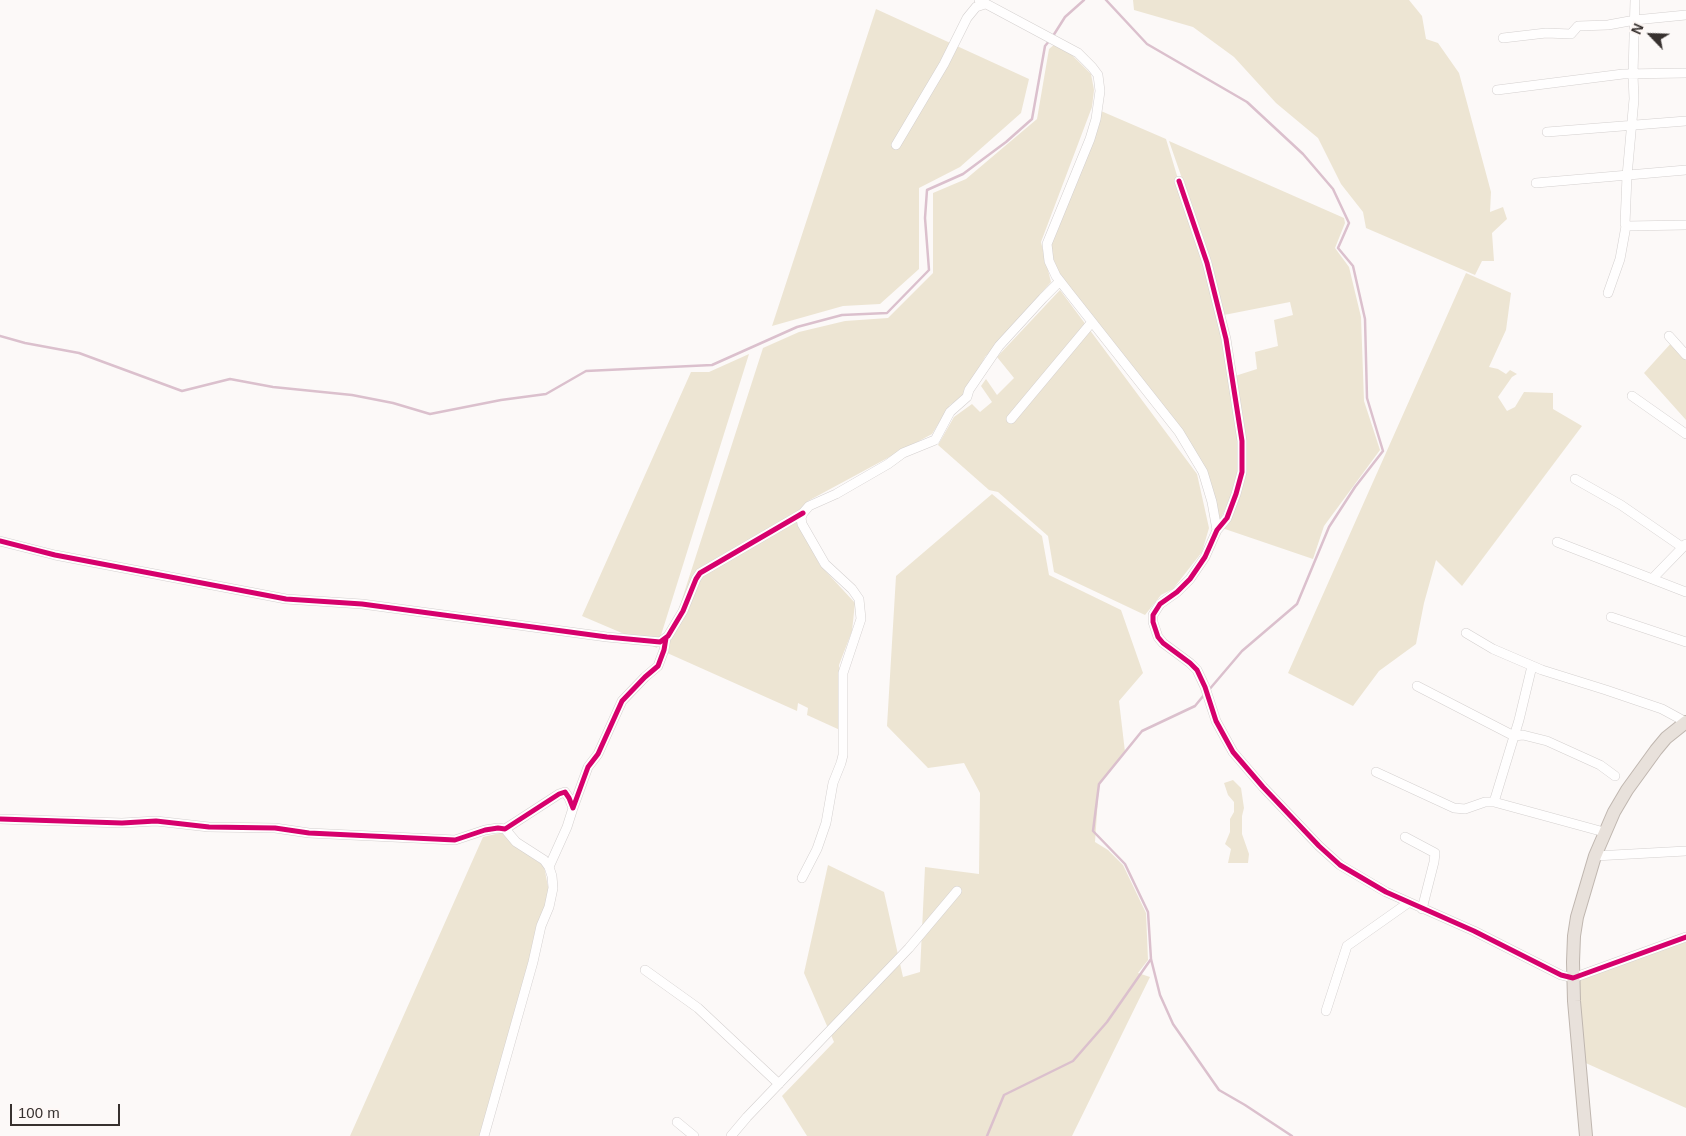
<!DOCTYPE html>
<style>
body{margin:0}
#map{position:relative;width:1686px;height:1136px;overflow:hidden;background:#fcf9f8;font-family:Helvetica,sans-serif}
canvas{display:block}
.north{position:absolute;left:1626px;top:10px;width:50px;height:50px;-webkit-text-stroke:4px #fef8f6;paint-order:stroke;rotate:294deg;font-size:14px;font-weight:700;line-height:20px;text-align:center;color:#37312f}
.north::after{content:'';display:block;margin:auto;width:18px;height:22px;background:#37312f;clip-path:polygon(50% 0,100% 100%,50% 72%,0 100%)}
.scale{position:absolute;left:10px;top:1104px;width:110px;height:22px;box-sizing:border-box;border:2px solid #37312f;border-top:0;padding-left:6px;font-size:15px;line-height:18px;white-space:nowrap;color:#37312f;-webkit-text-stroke:4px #fef8f6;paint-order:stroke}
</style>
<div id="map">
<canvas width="1686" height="1136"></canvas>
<div class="north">N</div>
<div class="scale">100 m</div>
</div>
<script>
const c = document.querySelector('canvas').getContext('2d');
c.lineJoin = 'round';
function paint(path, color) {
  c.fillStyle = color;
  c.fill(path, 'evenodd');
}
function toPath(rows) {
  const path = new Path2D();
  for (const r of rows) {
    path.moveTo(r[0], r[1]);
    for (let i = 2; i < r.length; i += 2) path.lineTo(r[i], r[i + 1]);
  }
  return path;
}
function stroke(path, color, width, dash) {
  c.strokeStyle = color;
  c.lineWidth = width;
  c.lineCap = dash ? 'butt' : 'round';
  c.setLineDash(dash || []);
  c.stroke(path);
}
paint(toPath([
 [1133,0,1409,0,1422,16,1426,39,1438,43,1459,73,1491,192,1490,212,1503,207,1507,219,1492,233,1494,261,1482,261,1475,275,1366,228,1363,212,1341,184,1318,138,1276,103,1234,57,1193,27,1134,10],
 [876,9,1029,79,1021,113,960,167,919,188,919,269,880,304,843,306,772,326],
 [1055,44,1067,50,1091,74,1094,90,1092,107,1041,242,1051,282,985,357,966,394,950,405,932,434,808,501,794,516,820,565,855,603,852,631,839,665,840,730,807,715,808,708,798,703,797,711,665,652,763,348,799,332,845,321,888,318,933,273,933,193,966,179,1037,119,1049,49],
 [1101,111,1166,139,1204,265,1223,343,1238,441,1237,473,1232,493,1219,523,1208,478,1058,272,1052,260,1050,245],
 [1169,141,1344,218,1345,223,1335,248,1349,267,1361,317,1364,401,1380,450,1324,526,1313,559,1222,528,1245,471,1235,376,1257,369,1255,352,1278,346,1274,320,1293,315,1290,302,1224,315,1211,262],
 [1466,273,1511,293,1506,330,1489,367,1498,369,1506,374,1510,370,1517,374,1512,377,1498,397,1507,411,1515,407,1524,392,1553,393,1553,409,1582,426,1462,586,1436,560,1424,603,1416,644,1379,671,1353,706,1288,673],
 [1060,290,1197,474,1209,528,1202,552,1173,589,1161,595,1145,615,1054,572,1048,536,998,492,989,490,938,445,954,417,972,404,980,412,992,402,981,386,986,379,997,395,1014,378,997,357],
 [1673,341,1686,356,1686,420,1644,373],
 [749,354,657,648,582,616,691,372,709,372],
 [992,494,1042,536,1049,575,1121,610,1143,673,1119,701,1125,752,1099,784,1095,842,1108,850,1123,865,1146,913,1148,960,1138,973,1150,977,1072,1136,807,1136,782,1096,834,1042,804,973,828,865,884,892,903,977,920,972,925,867,979,874,980,793,964,763,928,768,887,726,896,576],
 [1233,780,1241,788,1244,808,1242,816,1242,834,1249,854,1248,863,1228,863,1231,849,1225,844,1230,832,1230,819,1234,812,1234,802,1228,795,1224,783],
 [504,832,514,845,544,866,549,892,545,907,539,923,481,1136,350,1136,483,837],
 [1686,939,1686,1108,1579,1060,1573,978]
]), '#ede5d3');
stroke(toPath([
 [1106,0,1147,44,1247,102,1303,154,1333,189,1349,223,1338,248,1353,266,1365,319,1367,398,1383,451,1355,487,1329,527,1297,604,1242,651,1208,691],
 [1053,36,1065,17,1084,0],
 [0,336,25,343,79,353,182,391,230,379,273,387,352,395,393,403,430,414,501,400,546,394,586,371,712,365,797,327,842,315,887,313,929,270,925,218,927,190,963,174,1006,142,1032,119,1045,46,1050,40],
 [1151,959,1148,912,1125,864,1093,831,1099,784,1142,731,1195,706,1204,695],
 [987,1136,1004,1095,1073,1061,1107,1022,1151,959,1160,995,1173,1024,1219,1090,1245,1105,1292,1136]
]), '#dbc0cd', 2.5);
const minor = toPath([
 [979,0,1078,53,1092,67,1098,75,1100,91,1096,119,1090,139,1047,244,1049,261,1056,276,1070,294,1179,432,1203,472,1212,502,1217,530],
 [1503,38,1546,33,1571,34,1578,26,1608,25,1635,20,1686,15],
 [1497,90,1623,74,1686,73],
 [1547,132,1686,121],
 [896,145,944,64,967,18,976,7,985,4],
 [1179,181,1207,263,1226,339,1242,441,1242,472,1236,494,1227,518,1217,530,1205,557,1190,579,1177,592,1160,604,1153,615,1153,622,1158,637,1163,643,1190,663,1197,670,1205,687,1216,721,1233,752,1263,787,1319,846,1340,865,1386,892,1474,931,1561,975,1573,978,1686,937],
 [1536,183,1686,170],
 [1626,226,1686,225],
 [1608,293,1620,259,1626,226,1625,224,1627,176,1634,99,1633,75,1635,0],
 [1669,336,1686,355],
 [1632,396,1686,434],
 [1011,419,1092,322],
 [1575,479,1621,505,1682,547],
 [0,541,55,555,286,599,362,604,607,637,660,642,668,636,683,611,696,579,700,573,803,513],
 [1557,542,1686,592],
 [1653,578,1686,544],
 [1611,617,1686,642],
 [1466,633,1493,649,1542,670,1606,690,1662,709,1686,722],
 [1417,686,1514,736,1523,735,1547,741,1600,765,1615,776],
 [1376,772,1454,808,1465,809,1485,802,1494,802,1604,832],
 [1494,802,1519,720,1532,666],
 [0,819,122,823,156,821,209,827,275,828,309,833,455,840,485,830,498,828,505,829,559,794,565,792,569,798,573,808,588,767,598,754,622,701,645,677,658,666,664,650,666,638],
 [1405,837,1435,853,1434,862,1422,909],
 [1595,856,1686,851],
 [549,867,567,827,573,808],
 [802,878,817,849,826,823,833,783,841,763,843,755,843,673,861,619,859,599,852,589,825,564,802,524,801,518,803,513,809,506,836,494,888,464,903,453,935,440,950,412,967,397,969,390,999,346,1043,298,1060,281],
 [645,970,698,1008,779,1084],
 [1326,1011,1347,946,1408,903],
 [677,1122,694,1136],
 [484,1136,533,962,541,926,549,907,553,888,552,876,549,867,544,860,516,842,505,829],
 [731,1136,747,1117,909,948,957,891]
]);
const highway = toPath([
 [1586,1136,1574,1001,1573,962,1574,936,1577,917,1595,856,1614,812,1627,790,1656,750,1666,738,1686,722]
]);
stroke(minor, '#d4d0cf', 10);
stroke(highway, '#bfb6af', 14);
stroke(minor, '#fffefe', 9);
stroke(highway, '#e8e1db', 12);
stroke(toPath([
 [1179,181,1207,263,1226,339,1242,441,1242,472,1236,494,1227,518,1217,530,1205,557,1190,579,1177,592,1160,604,1153,615,1153,622,1158,637,1163,643,1190,663,1197,670,1205,687,1216,721,1233,752,1263,787,1319,846,1340,865,1386,892,1474,931,1561,975,1573,978,1686,937],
 [0,541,55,555,286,599,362,604,607,637,660,642,668,636,683,611,696,579,700,573,803,513],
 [0,819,122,823,156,821,209,827,275,828,309,833,455,840,485,830,498,828,505,829,559,794,565,792,569,798,573,808,588,767,598,754,622,701,645,677,658,666,664,650,666,638]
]), '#d6006c', 5);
</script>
